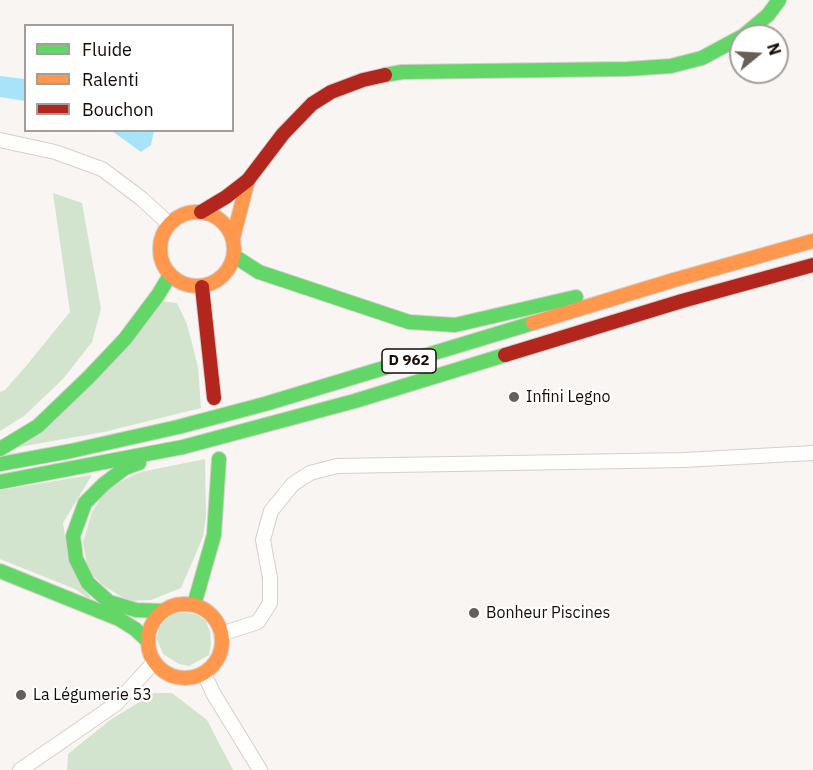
<!DOCTYPE html>
<meta charset="utf-8">
<style>
body{margin:0}
#map{position:relative;width:813px;height:770px;overflow:hidden;background:#f8f5f3;font-family:"IBM Plex Sans",sans-serif}
canvas{display:block}
.legend{position:absolute;left:24px;top:24px;width:210px;height:108px;box-sizing:border-box;background:#fff;border:2px solid #a29e9b;margin:0;padding:8px 10px;list-style:none;font-size:18px;color:#170c06}
.legend li{display:flex;align-items:center;gap:12px;height:30px}
.legend b{width:30px;border:2px solid #a29e9b}
.north{position:absolute;left:729px;top:24px;width:60px;height:60px;box-sizing:border-box;background:#fff;border:2px solid #a29e9b;border-radius:50%;rotate:72deg;font-size:16px;font-weight:700;line-height:24px;text-align:center;color:#170c06}
.north::after{content:'';display:block;margin:auto;width:21px;height:27px;background:#665e59;clip-path:polygon(50% 0,100% 100%,50% 72%,0 100%)}
</style>
<div id="map">
<canvas width="813" height="770"></canvas>
<ul class="legend">
<li><b style="height:8px;background:#63d668"></b>Fluide</li>
<li><b style="height:8px;background:#ff974d"></b>Ralenti</li>
<li><b style="height:8px;background:#b3261e"></b>Bouchon</li>
</ul>
<div class="north">N</div>
</div>
<script>
const c = document.querySelector('canvas').getContext('2d');
c.lineJoin = 'round';
function paint(path, color) {
  c.fillStyle = color;
  c.fill(path, 'evenodd');
}
function toPath(rows) {
  const path = new Path2D();
  for (const r of rows) {
    if (r.length === 3) {
      path.moveTo(r[0] + r[2], r[1]);
      path.arc(r[0], r[1], r[2], 0, 2 * Math.PI);
      continue;
    }
    path.moveTo(r[0], r[1]);
    for (let i = 2; i < r.length; i += 2) path.lineTo(r[i], r[i + 1]);
  }
  return path;
}
function stroke(path, color, width, dash) {
  c.strokeStyle = color;
  c.lineWidth = width;
  c.lineCap = dash ? 'butt' : 'round';
  c.setLineDash(dash || []);
  c.stroke(path);
}
function write(font, color, halo, rows, align = 'center') {
  c.font = font + ' "IBM Plex Sans",sans-serif';
  c.lineWidth = 4.5;
  c.setLineDash([]);
  c.textBaseline = 'middle';
  c.strokeStyle = halo;
  c.fillStyle = color;
  for (const [text, x, y, turn = 0] of rows) {
    c.save();
    c.translate(x, y);
    c.rotate((+turn || 0) * Math.PI / 180);
    c.textAlign = isNaN(turn) ? turn : align;
    if (halo) c.strokeText(text, 0, 0);
    c.fillText(text, 0, 0);
    c.restore();
  }
}
paint(toPath([
 [53,193,82,203,101,309,92,342,63,379,24,416,0,431,0,392,5,390,26,366,70,312],
 [160,301,177,303,187,324,198,367,201,408,104,432,13,448],
 [205,459,206,516,203,537,181,588,151,600,128,601,104,586,88,571,83,542,92,512,108,487,141,472],
 [92,475,63,523,67,550,92,601,75,589,0,559,0,490],
 [176,612,196,614,206,621,210,632,211,644,209,655,189,666,179,664,163,654,157,639,159,627,167,618],
 [154,693,172,693,207,720,233,770,67,770,68,754,110,720]
]), '#d3e4ce');
paint(toPath([
 [0,76,25,79,25,101,0,97],
 [112,131,154,131,151,145,141,152]
]), '#a8e4f9');
const street = toPath([
 [0,140,55,152,102,169,142,199,169,224],
 [221,634,258,622,270,603,270,578,263,540,271,511,293,484,310,473,337,466,684,460,813,453],
 [204,673,213,693,260,770],
 [20,770,116,704,154,662]
]);
const fast = toPath([
 [743,36,768,15,779,0],
 [385,75,402,72,627,69,671,66,702,58,741,37],
 [234,256,259,272,409,322,455,325,576,297],
 [0,449,38,426,89,377,125,339,158,295,170,275],
 [139,463,125,468,104,484,85,503,73,536,76,559,88,583,109,602,136,610,163,611],
 [0,464,71,451,178,427,265,404,533,323],
 [0,482,183,447,355,401,505,355],
 [0,571,119,619,135,629,148,641],
 [194,605,214,535,219,459]
]);
const slow = toPath([
 [197,249,37],
 [233,238,248,180],
 [533,323,674,280,813,241],
 [185,641,37]
]);
const jam = toPath([
 [201,212,226,197,248,180,283,134,312,104,331,92,363,80,385,75],
 [202,287,214,398],
 [505,355,682,301,813,265]
]);
stroke(street, '#d7cfcb', 16);
stroke(fast, '#d7cfcb', 16);
stroke(slow, '#d7cfcb', 16);
stroke(jam, '#d7cfcb', 16);
stroke(street, '#fefefd', 14);
stroke(fast, '#63d668', 14);
stroke(slow, '#ff974d', 14);
stroke(jam, '#b3261e', 14);
for (const [x, y, r, color] of [
 [514,397,6,"#665e59"],
 [474,613,6,"#665e59"],
 [21,695,6,"#665e59"]
]) {
  const dot = new Path2D();
  dot.arc(x, y, r, 0, 2 * Math.PI);
  c.fillStyle = color;
  c.fill(dot);
  stroke(dot, '#fff', 2);
}
for (const [x, y, w] of [
 [409,361,54]
]) {
  const box = new Path2D();
  box.roundRect(x - w / 2, y - 12, w, 24, 4.5);
  c.fillStyle = '#fff';
  c.fill(box);
  stroke(box, '#170c06', 1.5);
}
write('bold 15px', '#170c06', null, [
 ["D 962",409,361]
]);
write('16px', '#170c06', '#fff', [
 ["Infini Legno",526,397],
 ["Bonheur Piscines",486,613],
 ["La Légumerie 53",33,695]
], 'left');
</script>
